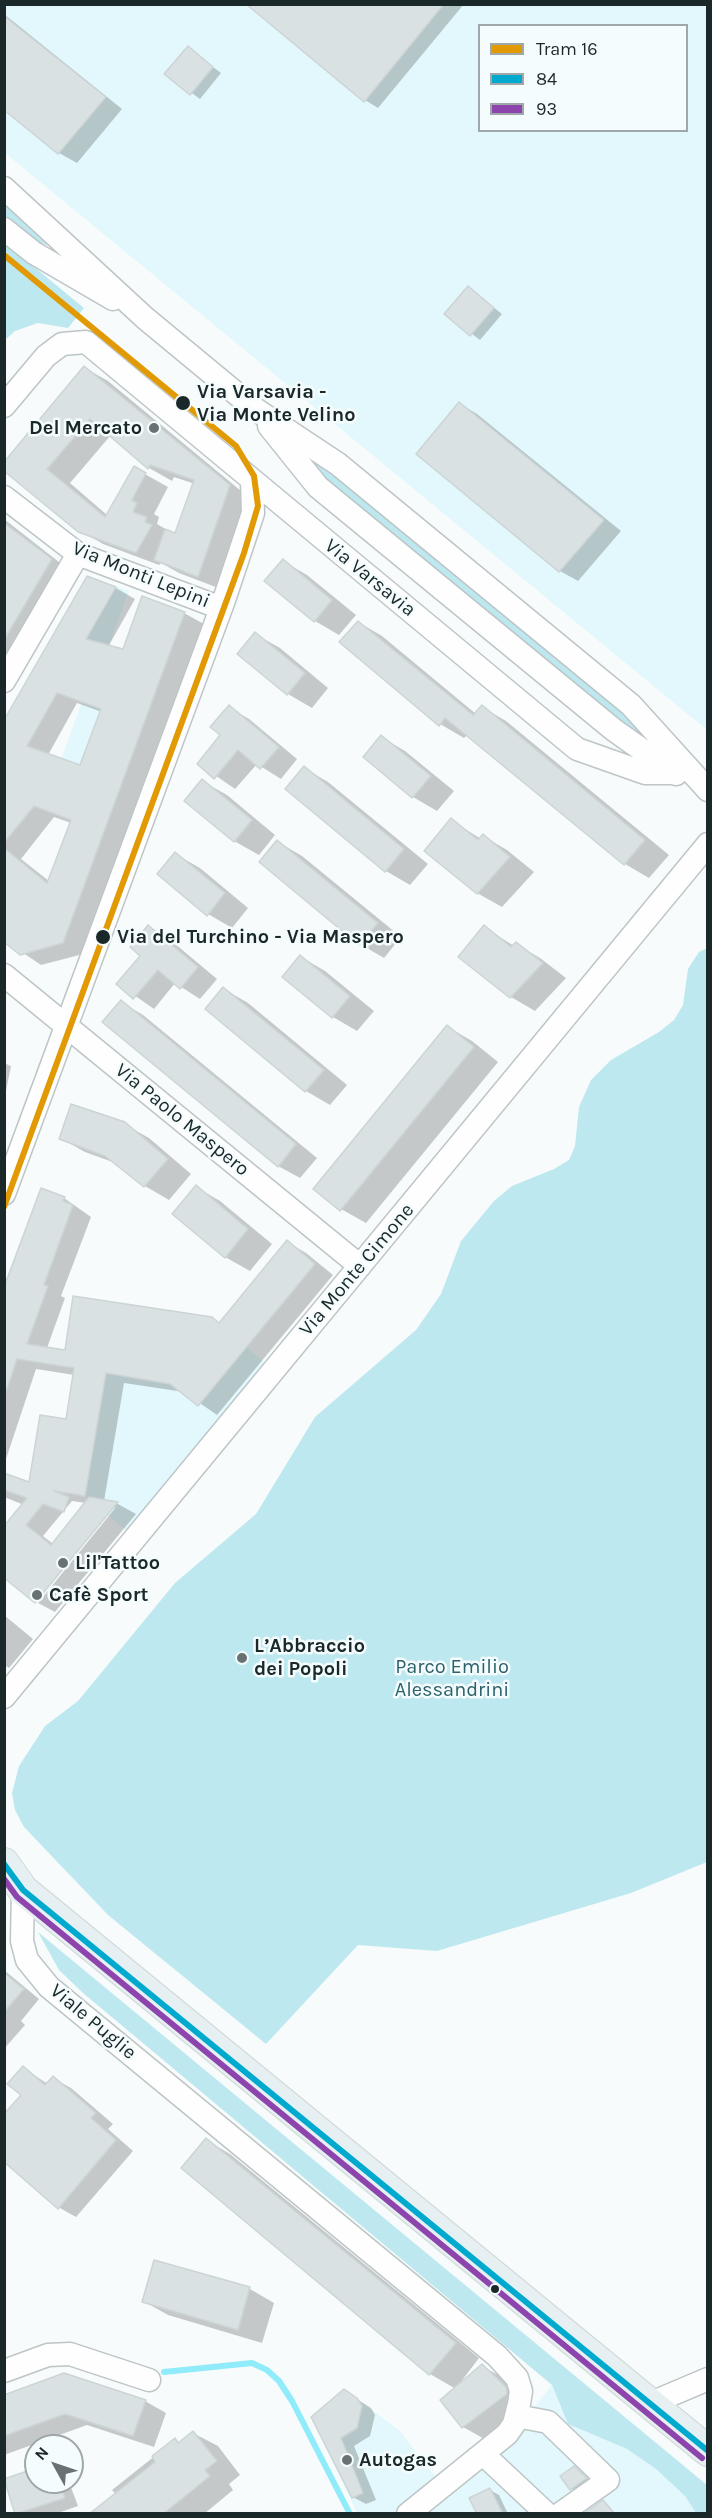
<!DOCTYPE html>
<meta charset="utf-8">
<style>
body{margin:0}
#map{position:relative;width:712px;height:2518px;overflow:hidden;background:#f7fbfb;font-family:Karla,sans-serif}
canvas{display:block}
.frame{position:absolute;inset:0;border:6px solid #1b282a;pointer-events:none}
.legend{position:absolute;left:478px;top:24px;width:210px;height:108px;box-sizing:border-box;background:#f5fcfd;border:2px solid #9ea7a9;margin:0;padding:8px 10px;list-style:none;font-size:18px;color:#1b282a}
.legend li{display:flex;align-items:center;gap:12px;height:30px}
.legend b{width:30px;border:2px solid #9ea7a9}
.north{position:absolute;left:24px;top:2434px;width:60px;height:60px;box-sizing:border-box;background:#f5fcfd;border:2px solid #9ea7a9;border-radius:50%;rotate:310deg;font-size:16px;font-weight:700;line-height:24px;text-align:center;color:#1b282a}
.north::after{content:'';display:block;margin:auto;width:21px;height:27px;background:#687273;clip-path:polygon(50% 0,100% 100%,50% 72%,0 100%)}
</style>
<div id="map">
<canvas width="712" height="2518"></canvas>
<div class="frame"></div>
<ul class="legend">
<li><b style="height:8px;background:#e19904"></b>Tram 16</li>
<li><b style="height:8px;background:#00a9ce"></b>84</li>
<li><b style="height:8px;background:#8e44ad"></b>93</li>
</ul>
<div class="north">N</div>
</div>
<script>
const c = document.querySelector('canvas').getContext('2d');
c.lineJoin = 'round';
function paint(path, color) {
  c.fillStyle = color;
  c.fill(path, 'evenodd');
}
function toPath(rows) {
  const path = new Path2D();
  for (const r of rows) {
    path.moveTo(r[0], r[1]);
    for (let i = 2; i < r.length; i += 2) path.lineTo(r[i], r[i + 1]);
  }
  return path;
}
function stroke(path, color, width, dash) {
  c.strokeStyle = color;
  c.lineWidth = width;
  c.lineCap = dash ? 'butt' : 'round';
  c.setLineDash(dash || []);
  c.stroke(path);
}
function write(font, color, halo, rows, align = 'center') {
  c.font = font + ' Karla,sans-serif';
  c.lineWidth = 5;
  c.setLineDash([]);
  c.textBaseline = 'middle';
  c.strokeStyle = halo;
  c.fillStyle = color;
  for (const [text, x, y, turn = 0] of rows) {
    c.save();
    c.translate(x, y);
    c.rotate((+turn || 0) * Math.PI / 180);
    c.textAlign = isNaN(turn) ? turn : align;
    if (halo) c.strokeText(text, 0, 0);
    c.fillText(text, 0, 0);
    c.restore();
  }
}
paint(toPath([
 [4,5,707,5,707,730,5,153],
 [480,26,686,26,686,130,480,130],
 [87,576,129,591,109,646,56,629],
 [82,702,143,725,123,781,61,759],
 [73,1296,212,1317,269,1366,130,1534,85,1496,54,1491,74,1369,62,1366],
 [552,2385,568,2424,627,2449,656,2469,685,2496,696,2513,419,2514,530,2412],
 [344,2389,399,2430,439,2481,399,2513,357,2513,311,2417]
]), '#e3f8fc');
paint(toPath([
 [4,203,54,247,37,242,5,216],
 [5,243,84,308,68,328,38,323,15,331,5,340],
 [301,447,631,718,647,744,329,482],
 [707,948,707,1862,631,1893,437,1951,358,1945,266,2044,108,1915,24,1827,15,1810,12,1793,19,1766,45,1726,78,1701,175,1583,256,1514,315,1417,416,1330,441,1294,461,1241,494,1201,512,1186,554,1169,569,1160,575,1146,579,1107,591,1080,611,1060,659,1032,674,1020,683,1005,688,969,699,952],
 [38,1932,707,2485,707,2513,696,2513,685,2496,656,2469,627,2449,568,2424,552,2385,83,1993,59,1970]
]), '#bee8ef');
paint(toPath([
 [249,4,464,4,378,108,365,100],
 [4,14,122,109,77,163,59,153,4,109],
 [188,48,221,73,200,99,166,74],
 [469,288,502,314,480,340,446,314],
 [85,368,108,381,252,500,221,589,179,573,161,563,159,565,103,544,79,530,4,470],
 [111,435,149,468,172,481,174,477,195,484,176,535,157,524,159,517,154,514,168,487,134,468,107,515,70,483],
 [460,404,477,414,621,531,578,581,560,571,418,453],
 [4,519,73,573,4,681],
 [283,561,307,575,356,615,339,635,315,621,266,580],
 [87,577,116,588,135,599,108,647,124,651,184,613,204,624,83,954,41,965,4,940,4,723],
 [77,703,102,712,81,767,48,755],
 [54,817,71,823,49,881,21,859],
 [358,622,382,636,476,714,482,707,506,721,669,855,649,878,625,864,468,734,464,738,440,724,341,642],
 [255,634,280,648,328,688,312,708,288,694],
 [229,707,249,719,297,759,281,779,257,764,235,789,199,764,222,735],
 [381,737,405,751,454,791,437,811,413,797,365,757],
 [304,768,328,782,428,864,410,885,386,871,287,789],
 [202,781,227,795,275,835,259,855,234,841],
 [451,820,481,839,483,836,507,850,534,872,502,907,477,893],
 [278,842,302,856,401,937,384,958,360,944,261,862],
 [175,854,200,868,248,908,232,928,208,914],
 [149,927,168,938,217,979,200,999,175,983,154,1009,118,984,142,955],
 [484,927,514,946,516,944,540,958,566,978,535,1011,511,997,461,957],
 [301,957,325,971,374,1011,357,1031,333,1017,284,977],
 [224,989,248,1003,347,1085,330,1105,306,1091,207,1009],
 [121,1002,143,1015,317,1158,300,1178,278,1166],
 [448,1027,472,1041,498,1062,366,1223,341,1209],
 [4,1063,11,1066,4,1101],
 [124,1124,149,1138,191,1174,169,1200,145,1186,118,1164,85,1152,60,1138],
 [196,1187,220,1201,272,1244,250,1271,225,1257],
 [64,1198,91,1217,61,1296,65,1298,47,1348,66,1351,220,1324,287,1242,306,1253,333,1275,217,1415,184,1392,124,1383,104,1501,118,1504,136,1514,55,1612,38,1603,116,1507,4,1576,24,1505,4,1497,4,1475,30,1484,67,1420,74,1375,36,1369,4,1465,4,1293],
 [72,1501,86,1503,53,1544,43,1536],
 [4,1615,33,1639,9,1668,4,1665],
 [4,1970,39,1999,21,2021,25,2025,4,2049],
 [23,2068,48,2084,53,2078,71,2088,113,2124,108,2129,133,2151,76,2217,58,2207,23,2095],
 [206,2140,230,2154,479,2358,457,2387,482,2366,507,2380,530,2403,531,2408,488,2441,463,2427,456,2389,430,2374,183,2168],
 [155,2261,250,2289,274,2303,262,2343,168,2315,143,2301],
 [344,2391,371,2408,375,2415,370,2436,354,2446,376,2500,366,2504,353,2497,313,2417],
 [4,2397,145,2401,166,2413,154,2447,87,2425,4,2455],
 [193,2433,218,2446,240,2475,229,2484,233,2490,204,2514,92,2514,116,2494,112,2490,175,2440,180,2443],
 [36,2470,36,2482,69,2482,78,2506,55,2514,17,2514,5,2481],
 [579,2470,590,2481,575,2492,562,2476],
 [490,2490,499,2495,508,2514,479,2514]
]), '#0003');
stroke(toPath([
 [164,2372,252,2363,267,2370,279,2381,292,2401,350,2514]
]), '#90ecfa', 6);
const building = toPath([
 [246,4,444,4,364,102,246,4],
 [4,16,106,97,58,154,4,110,4,16],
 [188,46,213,67,190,95,164,74,188,46],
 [468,286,494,308,470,336,444,314,468,286],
 [84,366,230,485,198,577,154,560,165,529,175,533,194,480,150,465,148,469,90,419,47,469,105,517,134,466,146,473,132,500,137,503,133,512,147,517,145,522,152,525,136,553,78,532,4,471,4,462,84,366],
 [459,402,604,520,559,572,416,454,459,402],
 [4,523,52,559,4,640,4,523],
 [283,559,332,600,314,622,264,581,283,559],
 [87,576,116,587,86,639,123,649,142,596,185,612,63,943,20,955,4,942,4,848,47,883,71,820,34,806,4,843,4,720,87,576],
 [57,693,101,709,80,765,27,746,57,693],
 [358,621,473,715,482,705,645,840,624,865,445,718,439,726,339,642,358,621],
 [255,632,305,673,287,695,237,654,255,632],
 [229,705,279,747,260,769,238,750,214,779,197,764,220,735,210,727,229,705],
 [381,735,431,776,412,798,363,757,381,735],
 [304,766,404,849,385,872,285,789,304,766],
 [202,779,252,820,234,842,184,801,202,779],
 [451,818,478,840,483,834,510,857,477,894,424,851,451,818],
 [277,840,378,923,359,945,259,862,277,840],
 [175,852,225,893,207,916,157,874,175,852],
 [148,925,198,967,180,989,158,970,133,999,116,984,140,956,130,947,148,925],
 [484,925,511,947,516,942,543,963,510,998,458,957,484,925],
 [300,955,350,996,332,1018,282,977,300,955],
 [223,987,324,1070,305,1092,205,1009,223,987],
 [121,1000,296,1144,278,1167,102,1022,121,1000],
 [447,1025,474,1047,340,1211,313,1189,447,1025],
 [71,1104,125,1122,168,1159,144,1187,105,1156,59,1139,71,1104],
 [196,1185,248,1229,225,1258,172,1214,196,1185],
 [41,1188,65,1197,63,1201,73,1205,44,1285,48,1286,27,1344,65,1350,73,1296,212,1317,219,1323,287,1240,315,1264,198,1406,170,1384,106,1373,85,1496,54,1491,69,1497,64,1512,43,1504,26,1525,51,1545,89,1497,118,1502,35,1603,4,1578,4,1526,27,1498,4,1490,4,1473,29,1482,40,1415,66,1419,74,1368,17,1359,7,1389,4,1389,4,1287,41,1188],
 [4,1973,24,1989,4,2012,4,1973],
 [23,2066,45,2085,53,2076,96,2113,91,2118,116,2140,58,2209,4,2162,4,2114,21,2095,7,2084,23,2066],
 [206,2138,456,2343,429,2375,181,2168,206,2138],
 [154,2260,250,2287,238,2330,142,2302,154,2260],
 [482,2364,506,2387,507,2394,462,2428,440,2400,482,2364],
 [64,2373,146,2400,133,2436,65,2414,4,2436,4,2395,64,2373],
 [344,2389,357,2398,362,2406,357,2428,341,2438,363,2493,352,2498,311,2417,344,2389],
 [193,2431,217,2461,205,2470,210,2476,163,2514,89,2514,155,2462,152,2456,175,2438,178,2443,193,2431],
 [574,2466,587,2478,570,2490,560,2476,574,2466],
 [36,2468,36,2482,59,2482,65,2498,15,2514,4,2479,36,2468],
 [490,2488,503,2514,477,2514,469,2498,490,2488],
 [603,2500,615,2514,585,2514,585,2513,603,2500]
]);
paint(building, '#d9e1e2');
stroke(building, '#ccd4d6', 1.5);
const minor = toPath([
 [4,188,145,318,255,409,338,464,631,705,708,790],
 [4,229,34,253,113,299],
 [4,406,46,356,62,344,86,342,577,749,645,773,675,773],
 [269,426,318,487,614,730,676,774],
 [4,497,78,554,221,608],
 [4,681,78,554],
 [4,975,360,1266],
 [4,1194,223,603,253,513,252,481],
 [4,1697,708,844],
 [23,1890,22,1941,27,1960,49,1987,497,2356,517,2378,521,2391,519,2404,514,2424,507,2434,408,2514],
 [4,2371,48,2355,70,2354,149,2380],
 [649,2404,708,2379],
 [517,2416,548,2422,608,2480,560,2514],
 [483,2454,547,2514]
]);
const major = toPath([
 [4,1863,23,1890,708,2451]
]);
stroke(minor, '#bdc5c6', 25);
stroke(major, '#d3d7d7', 32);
stroke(minor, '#fefefe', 22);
stroke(major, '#e6f0f2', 30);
stroke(toPath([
 [4,1864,23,1890,708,2451]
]), '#00a9ce', 6);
stroke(toPath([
 [4,1879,17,1897,702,2458]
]), '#8e44ad', 6);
stroke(toPath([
 [4,255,236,446,254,476,258,506,244,553,4,1207]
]), '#e19904', 6);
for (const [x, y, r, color] of [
 [183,403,8,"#1b282a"],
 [154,428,6,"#687273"],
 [103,937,8,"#1b282a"],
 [63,1563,6,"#687273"],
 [37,1595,6,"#687273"],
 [242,1658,6,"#687273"],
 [495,2289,5,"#1b282a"],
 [347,2460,6,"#687273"]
]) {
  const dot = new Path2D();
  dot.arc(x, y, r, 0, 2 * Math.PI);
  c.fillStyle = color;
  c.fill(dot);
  stroke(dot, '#f5fcfd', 2);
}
write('bold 20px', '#1b282a', '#f5fcfd', [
 ["Via Varsavia -",197,392],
 ["Via Monte Velino",197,415],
 ["Via del Turchino - Via Maspero",117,937]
], 'left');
write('bold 20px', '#1b282a', '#f5fcfd', [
 ["Del Mercato",142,428,"right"],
 ["Lil'Tattoo",75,1563],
 ["Cafè Sport",49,1595],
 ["L’Abbraccio",254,1646],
 ["dei Popoli",254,1669],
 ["Autogas",359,2460]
], 'left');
write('20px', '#1b282a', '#f5fcfd', [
 ["Via Monti Lepini",141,575,22],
 ["Via Varsavia",370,578,39],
 ["Via Paolo Maspero",182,1120,39],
 ["Via Monte Cimone",357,1270,-50],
 ["Viale Puglie",93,2022,40]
]);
write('20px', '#2b616a', '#f5fcfd', [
 ["Parco Emilio",452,1667],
 ["Alessandrini",452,1690]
]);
</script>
